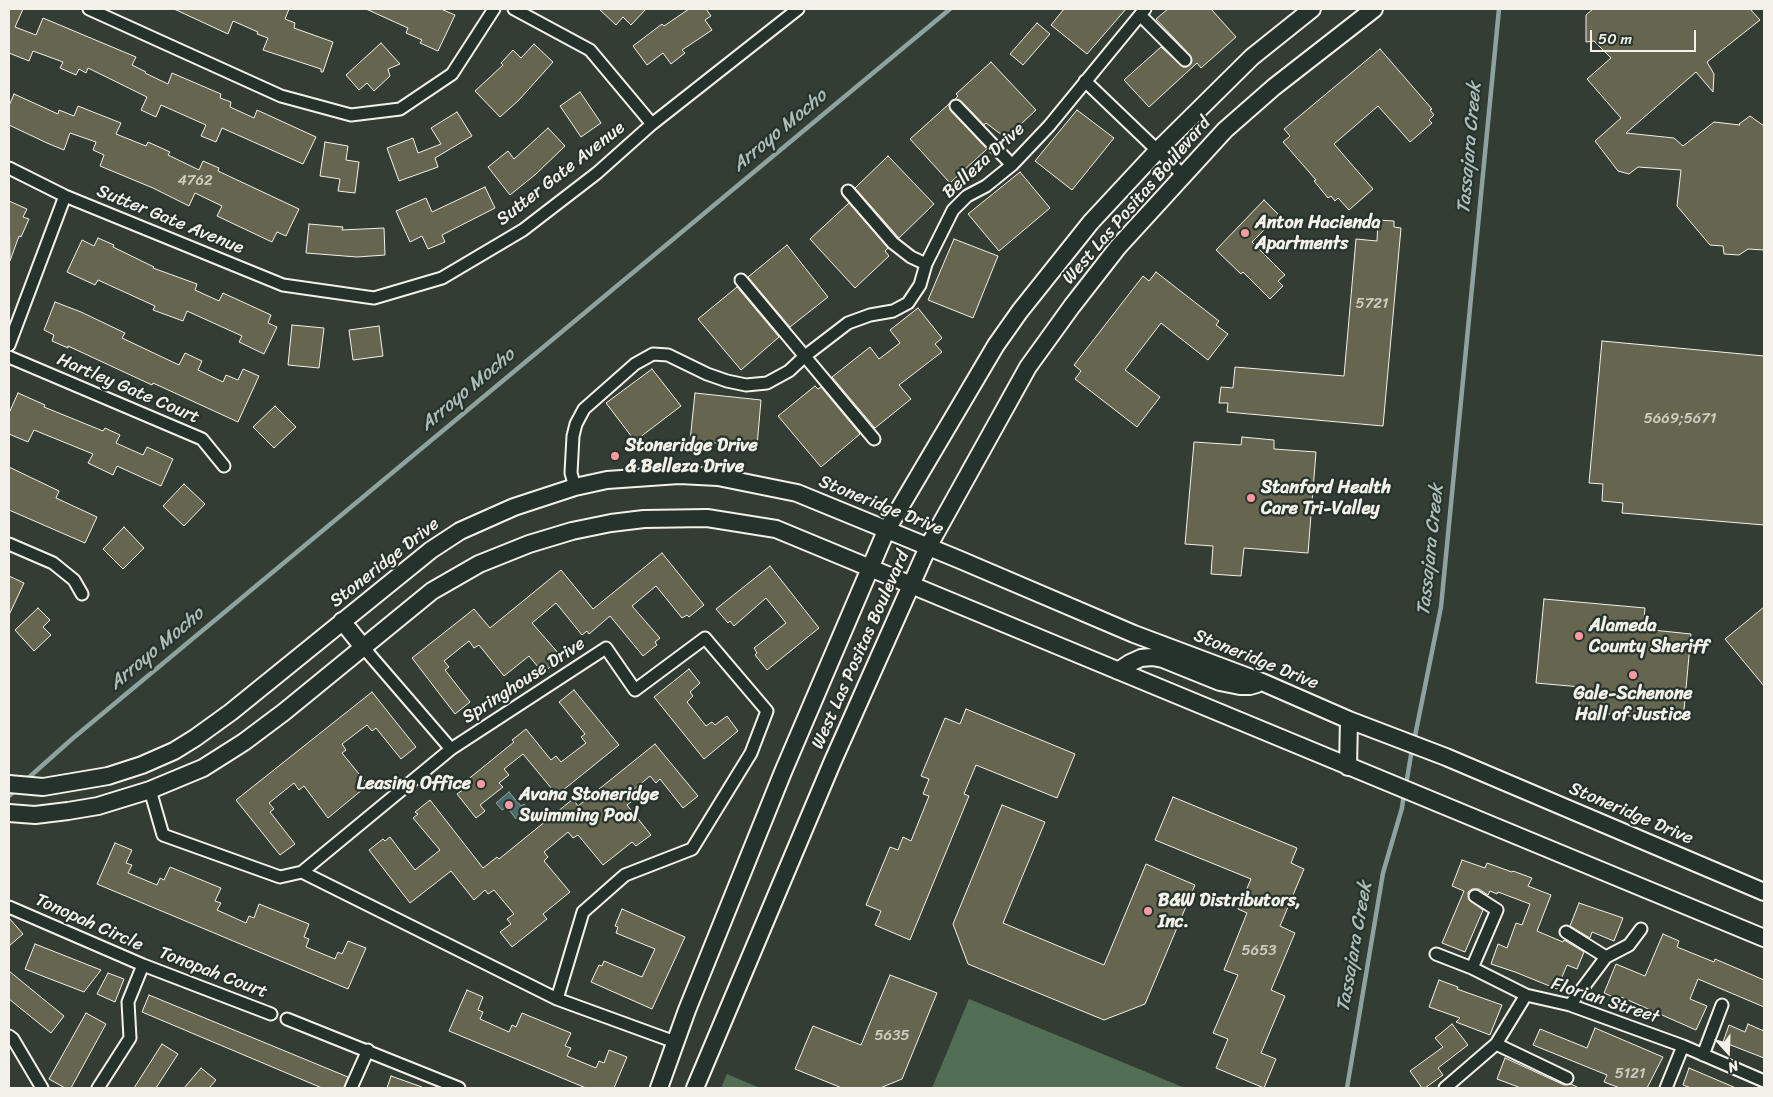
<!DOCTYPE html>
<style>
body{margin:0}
#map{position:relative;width:1773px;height:1097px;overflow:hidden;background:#333d34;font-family:Sriracha,sans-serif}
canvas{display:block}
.frame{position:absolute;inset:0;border:10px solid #f4f1e8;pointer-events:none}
.north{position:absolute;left:1703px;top:1027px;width:50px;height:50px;-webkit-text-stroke:4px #26332d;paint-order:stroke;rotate:160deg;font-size:14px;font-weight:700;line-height:20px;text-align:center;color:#f4f1e8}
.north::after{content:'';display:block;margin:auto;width:18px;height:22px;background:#f4f1e8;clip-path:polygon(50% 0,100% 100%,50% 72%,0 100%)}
.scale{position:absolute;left:1590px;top:30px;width:106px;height:22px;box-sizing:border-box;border:2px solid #f4f1e8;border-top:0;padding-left:6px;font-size:15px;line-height:18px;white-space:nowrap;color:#f4f1e8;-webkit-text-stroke:4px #26332d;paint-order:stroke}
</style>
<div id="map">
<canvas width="1773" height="1097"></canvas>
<div class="frame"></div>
<div class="north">N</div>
<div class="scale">50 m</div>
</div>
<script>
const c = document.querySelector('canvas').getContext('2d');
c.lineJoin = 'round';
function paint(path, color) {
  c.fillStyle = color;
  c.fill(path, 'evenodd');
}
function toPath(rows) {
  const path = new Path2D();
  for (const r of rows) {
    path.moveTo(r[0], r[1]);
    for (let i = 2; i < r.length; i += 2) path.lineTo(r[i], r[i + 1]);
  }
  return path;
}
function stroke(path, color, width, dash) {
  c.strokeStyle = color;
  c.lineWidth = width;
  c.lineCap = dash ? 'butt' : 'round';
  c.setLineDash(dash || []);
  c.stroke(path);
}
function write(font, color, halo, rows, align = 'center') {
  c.font = font + ' Sriracha,sans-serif';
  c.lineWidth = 4.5;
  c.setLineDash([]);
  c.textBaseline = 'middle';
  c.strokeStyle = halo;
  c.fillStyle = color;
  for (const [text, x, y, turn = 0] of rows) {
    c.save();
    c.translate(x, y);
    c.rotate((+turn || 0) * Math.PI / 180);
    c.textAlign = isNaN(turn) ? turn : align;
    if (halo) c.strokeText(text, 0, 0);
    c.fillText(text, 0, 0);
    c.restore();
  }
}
paint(toPath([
 [969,999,1185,1088,932,1088],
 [727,1074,760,1088,721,1088]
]), '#526f56');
const water = toPath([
 [509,792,521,806,524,804,528,809,516,819,507,807,502,810,496,803,509,792]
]);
paint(water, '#4a6e70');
stroke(water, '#8ea2a0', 1);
stroke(toPath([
 [1414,741,1441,607,1499,9],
 [26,780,72,739,950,9],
 [1406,785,1412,749],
 [9,796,17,789],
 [1347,1088,1383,873,1402,808,1404,793]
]), '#8ea2a0', 4.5);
const building = toPath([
 [9,9,23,9,15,27,36,35,43,18,136,57,132,65,146,72,145,73,168,84,172,73,221,94,220,98,231,102,230,107,254,118,257,110,316,137,303,164,222,128,216,142,201,136,206,125,161,105,156,117,141,110,147,97,88,68,86,73,79,69,76,75,60,68,63,62,33,51,29,61,9,53,9,9],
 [174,9,289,9,285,19,295,23,294,28,333,42,323,72,321,72,321,69,263,50,268,38,257,34,258,32,233,21,228,34,174,9],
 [366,9,441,9,455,15,438,51,420,43,422,40,406,33,408,28,366,9],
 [599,9,646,9,631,25,623,17,616,25,599,9],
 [689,9,706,9,711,16,705,20,712,30,682,50,685,53,671,64,663,53,647,65,633,46,662,24,664,26,689,9],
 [1064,9,1126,9,1087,54,1051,25,1064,9],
 [1168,9,1211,9,1236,37,1201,68,1197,63,1149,107,1124,80,1161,47,1183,67,1187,67,1192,61,1190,55,1156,19,1168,9],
 [1593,9,1750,9,1760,20,1707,62,1714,74,1713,92,1696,72,1626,133,1674,138,1683,146,1714,122,1740,125,1739,124,1750,116,1764,126,1764,250,1748,249,1739,255,1724,254,1723,246,1710,245,1677,206,1681,170,1638,167,1629,174,1618,171,1595,141,1621,118,1587,79,1611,58,1594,41,1586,42,1586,15,1593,9],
 [1037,23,1050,34,1023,65,1010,54,1037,23],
 [381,43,400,64,388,69,390,76,374,91,367,83,359,90,346,75,381,43],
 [534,44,553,62,519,100,500,117,475,91,503,65,501,63,513,50,521,58,534,44],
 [1380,49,1432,109,1430,110,1434,115,1429,120,1432,123,1410,142,1378,106,1334,144,1373,189,1349,210,1338,198,1335,201,1331,196,1328,198,1314,181,1316,180,1283,142,1290,136,1284,129,1380,49],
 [991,62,1036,110,1006,138,986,123,984,125,961,101,955,99,958,96,956,94,991,62],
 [580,92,601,123,581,137,560,106,580,92],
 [14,94,58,114,59,110,74,116,78,106,93,112,121,123,116,134,146,146,148,142,170,152,168,155,199,170,203,161,219,168,218,171,299,209,286,236,277,232,272,242,217,216,222,206,195,193,189,206,153,188,100,166,104,155,93,150,96,142,70,133,64,150,47,143,9,125,9,106,14,94],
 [949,104,951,111,987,149,950,183,910,139,949,104],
 [1077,110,1114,138,1072,190,1035,161,1077,110],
 [457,112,472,136,435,158,438,167,399,181,387,148,413,138,418,153,441,144,431,128,457,112],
 [548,128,565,146,536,174,510,195,488,167,508,151,514,159,548,128],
 [325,142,348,146,346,160,359,162,355,193,338,191,340,179,320,176,325,142],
 [888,156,934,204,899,238,855,188,888,156],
 [1020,172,1050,208,999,251,968,214,1020,172],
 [485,187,495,208,442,235,445,242,428,249,422,236,410,242,396,211,426,198,432,212,485,187],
 [1264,200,1279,215,1252,242,1285,275,1278,281,1283,286,1270,299,1243,272,1241,274,1216,250,1264,200],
 [9,201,27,209,23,217,29,219,21,237,19,236,10,261,9,201],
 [849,203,888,248,885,251,889,256,855,288,810,239,849,203],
 [1378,220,1394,221,1394,227,1401,228,1383,426,1227,412,1228,403,1219,403,1221,387,1233,388,1235,367,1344,376,1356,239,1377,241,1378,220],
 [309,224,343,227,342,230,384,228,385,255,357,257,306,253,309,224],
 [98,238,114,245,113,247,154,267,153,268,197,284,195,290,219,301,223,293,271,315,268,323,277,327,264,354,239,342,242,336,187,311,183,321,153,310,155,306,98,280,95,285,67,272,82,240,94,246,98,238],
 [954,239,998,256,973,318,928,300,954,239],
 [787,245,828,297,790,327,748,277,787,245],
 [1156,272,1219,321,1216,325,1228,334,1208,360,1161,323,1125,370,1160,397,1137,427,1075,379,1081,371,1074,365,1143,276,1149,281,1156,272],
 [737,287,779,337,741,370,698,319,737,287],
 [55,302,81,312,125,333,122,338,179,365,185,353,202,361,198,370,223,382,226,375,238,380,243,369,259,376,238,422,153,383,152,385,68,346,68,348,52,341,54,335,44,330,55,302],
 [918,308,942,338,935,344,942,352,899,385,911,399,875,428,832,377,870,347,879,359,900,343,890,330,918,308],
 [292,325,324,328,319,368,288,365,292,325],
 [379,326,383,356,353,360,349,330,379,326],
 [1602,341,1764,356,1764,525,1622,513,1623,503,1602,501,1603,484,1589,483,1602,341],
 [652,369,681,406,635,441,606,403,652,369],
 [815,386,818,389,821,387,860,434,821,467,778,416,815,386],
 [18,393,45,405,44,407,103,431,105,428,120,435,116,443,143,455,147,447,173,459,161,486,117,466,113,475,88,463,93,454,34,430,28,442,9,434,9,413,18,393],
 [695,393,761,400,757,446,690,441,695,393],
 [275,406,296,427,274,448,253,427,275,406],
 [1242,437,1274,440,1274,449,1316,452,1308,553,1244,548,1241,576,1211,574,1213,546,1185,544,1194,442,1241,445,1242,437],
 [9,467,59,491,56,498,97,517,85,543,9,510,9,467],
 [184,484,205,504,184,526,163,506,184,484],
 [124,527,144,548,123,569,103,549,124,527],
 [662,553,704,605,689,617,687,615,682,618,656,586,632,606,660,638,655,642,657,645,643,656,610,616,589,634,587,631,582,635,556,603,532,623,560,655,555,659,557,661,543,673,529,656,504,676,479,645,474,648,469,641,444,661,449,667,445,670,470,702,455,714,412,658,474,609,490,628,561,570,593,609,662,553],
 [770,566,819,628,767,670,755,655,757,653,754,648,786,623,766,598,734,626,730,621,728,623,716,609,770,566],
 [9,576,24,583,9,615,9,576],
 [1544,599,1645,608,1643,629,1691,634,1683,721,1578,711,1581,687,1536,683,1544,599],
 [1764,607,1764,686,1725,639,1764,607],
 [38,608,50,620,43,627,51,635,34,651,15,630,38,608],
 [689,669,700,683,690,692,693,696,687,702,706,726,712,722,715,725,727,716,738,731,704,759,654,697,689,669],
 [574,690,619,745,557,795,523,754,504,769,509,775,499,783,503,787,480,805,485,811,476,818,457,794,464,789,461,785,514,742,512,740,526,729,551,760,556,756,561,762,586,743,581,737,585,734,559,702,574,690],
 [372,692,416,747,401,759,376,728,372,731,367,725,342,744,346,750,342,753,368,785,328,818,304,786,299,790,294,783,269,803,274,809,270,812,295,844,280,855,236,800,372,692],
 [966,709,1075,754,1057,798,976,765,964,794,969,796,910,940,875,925,881,911,866,905,890,847,898,850,903,837,911,841,929,796,923,794,929,779,921,776,945,718,960,724,966,709],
 [655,744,698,796,683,808,660,779,656,783,650,776,626,796,631,802,627,805,651,835,636,846,632,842,603,865,578,835,573,838,568,832,544,852,548,857,544,861,570,892,543,914,547,919,512,947,500,932,511,924,507,919,514,914,494,890,488,894,485,890,474,900,451,871,410,903,369,850,383,839,385,841,390,837,415,870,440,850,413,818,418,814,415,812,430,800,483,868,497,857,499,859,573,799,578,806,655,744],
 [1173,797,1297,848,1291,863,1304,869,1280,926,1295,933,1271,990,1285,996,1261,1053,1276,1059,1264,1088,1216,1068,1228,1039,1213,1033,1238,975,1224,970,1247,913,1238,909,1251,879,1155,840,1173,797],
 [1002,805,1045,822,1003,923,1104,965,1146,864,1195,885,1145,1004,1104,1020,968,964,953,924,1002,805],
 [115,843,132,850,126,863,132,865,128,873,157,885,160,878,164,880,170,867,221,888,215,901,221,903,217,910,246,923,249,916,254,918,259,904,309,924,304,937,309,939,306,947,335,959,338,952,342,954,348,941,366,948,348,989,97,884,115,843],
 [1462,860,1485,868,1487,863,1512,872,1513,871,1532,878,1528,886,1551,895,1537,931,1563,942,1564,940,1584,952,1577,969,1567,965,1557,989,1515,972,1491,964,1498,944,1507,948,1516,923,1522,925,1530,904,1498,892,1497,894,1490,891,1488,895,1479,889,1472,889,1468,892,1469,900,1483,910,1465,952,1442,943,1464,891,1452,886,1462,860],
 [1579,903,1623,918,1614,941,1592,932,1590,938,1570,926,1579,903],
 [622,909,685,937,652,1009,591,982,599,965,602,966,604,961,642,977,655,949,616,933,618,927,615,926,622,909],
 [9,918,23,934,9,946,9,918],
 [1663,934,1679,941,1677,947,1714,962,1715,959,1764,980,1764,1007,1698,979,1690,999,1707,1006,1696,1030,1621,997,1620,1000,1604,993,1616,964,1645,976,1663,934],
 [35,944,101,970,84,992,45,977,25,969,35,944],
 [9,971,64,1016,51,1033,9,999,9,971],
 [108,973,124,979,115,1002,97,994,108,973],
 [890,975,937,993,902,1079,880,1088,842,1088,795,1069,813,1026,861,1045,890,975],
 [1439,980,1458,987,1457,989,1502,1005,1490,1035,1456,1022,1460,1018,1429,1007,1439,980],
 [467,990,483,997,478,1010,483,1012,480,1019,509,1032,512,1025,516,1027,522,1013,571,1033,565,1046,571,1048,567,1056,596,1068,599,1061,604,1063,609,1050,627,1057,614,1088,586,1088,449,1031,467,990],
 [149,995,348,1077,344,1088,322,1088,142,1012,149,995],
 [86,1013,106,1024,71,1088,65,1088,49,1079,86,1013],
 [1452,1024,1468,1045,1438,1068,1443,1075,1425,1088,1422,1088,1410,1071,1443,1047,1435,1038,1452,1024],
 [1748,1024,1764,1031,1764,1058,1723,1042,1729,1025,1745,1032,1748,1024],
 [1595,1028,1663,1057,1647,1088,1620,1088,1604,1082,1607,1075,1533,1045,1540,1029,1587,1048,1595,1028],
 [162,1044,178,1054,156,1088,134,1088,162,1044],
 [1505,1058,1564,1085,1571,1084,1579,1088,1521,1088,1497,1079,1505,1058],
 [201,1068,216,1080,209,1088,184,1088,201,1068],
 [1689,1068,1736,1088,1691,1088,1683,1085,1689,1068],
 [391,1076,422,1087,422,1088,387,1088,391,1076]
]);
paint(building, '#656550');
stroke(building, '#f4f1e8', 1);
const street = toPath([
 [89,9,281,96,351,115,400,109,452,74,494,9],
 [514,9,590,50,652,124],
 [1140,15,1185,60],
 [1085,81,1183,175],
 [956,106,1012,165],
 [9,168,65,196,283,285,374,298,442,278,523,230,597,173,652,124,798,9],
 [848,191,893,243,911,257,926,264],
 [741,280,874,439],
 [9,345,65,196],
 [9,357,202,439,224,466],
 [575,487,571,473,573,436,576,424,584,409,635,364,653,354,668,355,707,374,727,381,746,385,767,383,789,371,805,356,848,323,870,315,893,311,908,303,920,285,926,264,953,210,967,196,986,186,1012,165,1049,126,1145,9],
 [9,544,53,563,74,580,82,594],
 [363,647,451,749],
 [150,790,163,835,280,877,302,872,557,999,675,1042],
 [302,872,451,749,606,648,635,690,705,638,767,711,751,753,692,849,625,875,583,912,557,999],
 [9,907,143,965,271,1014],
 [1566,932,1606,957],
 [1436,954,1472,968,1526,995,1570,1005,1683,1046,1764,1081],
 [1472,968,1497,910,1475,896],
 [1570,1005,1606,957,1629,945,1641,929],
 [287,1019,459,1088],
 [9,1036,13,1039,42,1088],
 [1496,1044,1567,1078],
 [1703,1055,1722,1005],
 [98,1088,130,1038,128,1002,143,965],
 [351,1088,368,1050],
 [1445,1088,1496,1044,1526,995],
 [1666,1088,1683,1046]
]);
const secondary = toPath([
 [342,621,363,647],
 [1118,671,1130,663,1141,658,1152,657,1163,659,1220,682,1240,686,1250,686,1257,684],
 [1348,767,1349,720],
 [9,784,43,787,108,776,142,765,174,751,195,738,231,712,431,550,460,531,514,507,575,487,607,480,679,475,718,477,797,493,958,559,1134,634,1262,682,1349,720,1446,757,1764,892],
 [9,813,35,815,68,811,98,806,150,790,203,768,244,742,284,712,432,591,479,564,529,544,572,531,611,523,644,519,707,518,776,529,1764,938],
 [659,1088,687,1010,783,772,886,531,996,345,1020,311,1091,222,1158,150,1252,57,1312,9],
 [695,1088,832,763,928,547,1028,367,1072,306,1118,247,1225,130,1274,87,1374,9]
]);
stroke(street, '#f4f1e8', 15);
stroke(secondary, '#f4f1e8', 20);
stroke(street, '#26332d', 11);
stroke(secondary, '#26332d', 16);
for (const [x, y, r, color] of [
 [1245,233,5,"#ff9aa2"],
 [615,456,5,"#ff9aa2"],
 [1251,498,5,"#ff9aa2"],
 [1579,636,5,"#ff9aa2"],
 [1633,675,5,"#ff9aa2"],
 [481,784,5,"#ff9aa2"],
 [509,805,5,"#ff9aa2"],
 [1148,911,5,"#ff9aa2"]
]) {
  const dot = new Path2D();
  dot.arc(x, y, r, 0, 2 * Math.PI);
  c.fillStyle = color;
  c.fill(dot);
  stroke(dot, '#26332d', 2);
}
write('15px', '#d0cec2', null, [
 ["4762",195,181],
 ["5721",1372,304],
 ["5669;5671",1680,419],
 ["5653",1259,951],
 ["5635",892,1036],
 ["5121",1630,1074]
]);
write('18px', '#f4f1e8', '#26332d', [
 ["Belleza Drive",984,161,-42],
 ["Sutter Gate Avenue",561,174,-38],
 ["West Las Positas Boulevard",1137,201,-49],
 ["Sutter Gate Avenue",170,220,22],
 ["Hartley Gate Court",128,389,23],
 ["Stoneridge Drive",881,506,22],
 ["Stoneridge Drive",385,563,-38],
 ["West Las Positas Boulevard",861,650,-66],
 ["Stoneridge Drive",1256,660,22],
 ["Springhouse Drive",524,681,-33],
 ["Stoneridge Drive",1631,814,23],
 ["Tonopah Circle",89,923,24],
 ["Tonopah Court",213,973,21],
 ["Florian Street",1605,1001,18]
]);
write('bold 18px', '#f4f1e8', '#26332d', [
 ["Anton Hacienda",1255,223],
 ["Apartments",1255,244],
 ["Stoneridge Drive",625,446],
 ["& Belleza Drive",625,467],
 ["Stanford Health",1261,488],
 ["Care Tri-Valley",1261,509],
 ["Alameda",1589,626],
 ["County Sheriff",1589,647],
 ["Gale-Schenone",1633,694,"center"],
 ["Hall of Justice",1633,715,"center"],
 ["Leasing Office",471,784,"right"],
 ["Avana Stoneridge",519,795],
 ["Swimming Pool",519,816],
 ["B&W Distributors,",1158,901],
 ["Inc.",1158,922]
], 'left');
write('italic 19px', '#b0bdb8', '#26332d', [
 ["Arroyo Mocho",780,131,-40],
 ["Tassajara Creek",1470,148,-85],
 ["Arroyo Mocho",468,390,-40],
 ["Tassajara Creek",1431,550,-84],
 ["Arroyo Mocho",157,649,-40],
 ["Tassajara Creek",1355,947,-80]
]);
</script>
